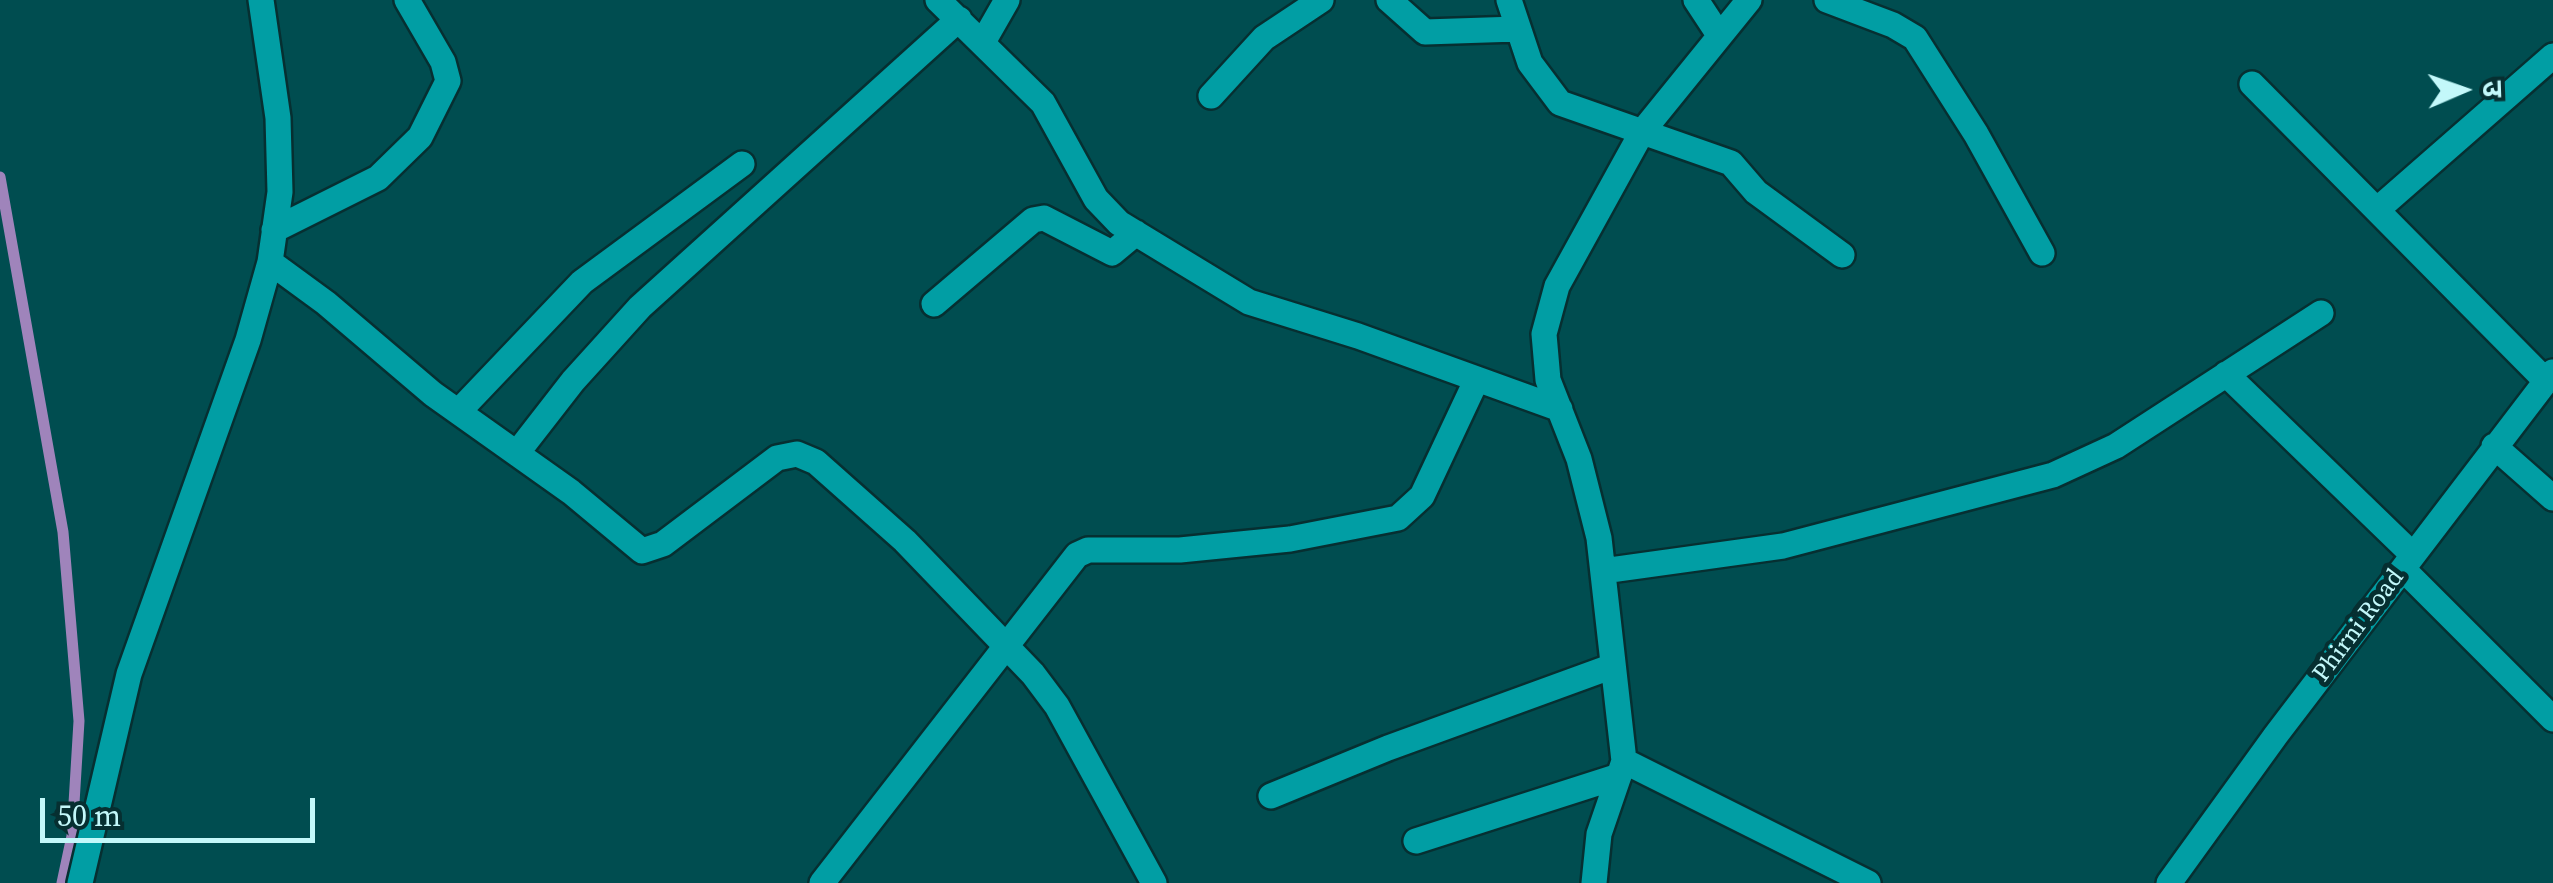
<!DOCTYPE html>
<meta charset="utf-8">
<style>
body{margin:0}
#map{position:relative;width:2553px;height:883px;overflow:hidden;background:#004d50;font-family:"Source Serif 4","Noto Sans Devanagari",serif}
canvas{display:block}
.north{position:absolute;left:2413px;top:40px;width:100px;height:100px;-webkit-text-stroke:8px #062f31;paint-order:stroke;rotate:88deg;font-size:28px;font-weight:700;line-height:40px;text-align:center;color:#c3f8fa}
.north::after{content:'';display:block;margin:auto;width:35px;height:45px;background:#c3f8fa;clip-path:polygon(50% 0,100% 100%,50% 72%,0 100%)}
.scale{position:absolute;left:40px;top:798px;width:275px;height:45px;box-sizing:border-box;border:5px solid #c3f8fa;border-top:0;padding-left:12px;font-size:30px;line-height:35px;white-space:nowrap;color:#c3f8fa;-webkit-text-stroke:8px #062f31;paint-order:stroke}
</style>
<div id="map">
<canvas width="2553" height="883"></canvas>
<div class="north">उ</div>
<div class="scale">50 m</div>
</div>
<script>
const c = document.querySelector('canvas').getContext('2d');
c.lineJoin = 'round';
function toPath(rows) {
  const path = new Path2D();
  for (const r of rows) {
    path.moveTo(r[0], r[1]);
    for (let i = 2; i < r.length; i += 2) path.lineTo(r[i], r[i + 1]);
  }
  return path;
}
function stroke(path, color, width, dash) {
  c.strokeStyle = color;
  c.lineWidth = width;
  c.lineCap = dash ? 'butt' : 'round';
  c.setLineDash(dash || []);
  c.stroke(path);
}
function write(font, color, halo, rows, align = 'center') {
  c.font = font + ' "Source Serif 4",serif';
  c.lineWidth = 10;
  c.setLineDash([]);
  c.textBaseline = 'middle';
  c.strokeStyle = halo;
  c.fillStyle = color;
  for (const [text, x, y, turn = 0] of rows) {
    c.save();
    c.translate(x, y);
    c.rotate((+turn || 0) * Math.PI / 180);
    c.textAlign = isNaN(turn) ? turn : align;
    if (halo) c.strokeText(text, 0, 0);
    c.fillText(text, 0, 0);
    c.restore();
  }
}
stroke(toPath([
 [0,177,63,532,79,721,72,836,62,883]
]), '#9f84bb', 11);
const minor = toPath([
 [938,0,1043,103,1096,199,1119,223,1249,302,1358,336,1560,409],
 [1389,0,1425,32,1517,29],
 [1509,0,1530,63,1560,103,1731,163,1756,192,1842,255],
 [1696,0,1719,35],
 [1827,0,1893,25,1915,38,1976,134,2042,253],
 [983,42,1007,0],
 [2252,84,2546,381],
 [1211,96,1264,38,1321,0],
 [2378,209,2553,56],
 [274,230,378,178,420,137,448,81,443,62,407,0],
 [270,262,326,303,433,394,571,492,642,551,663,544,777,458,797,454,816,462,905,541,1033,674,1057,706,1154,883],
 [934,304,1033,220,1044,218,1112,253,1136,233],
 [2226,374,2413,555],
 [459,411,582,282,742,164],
 [2494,446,2553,498],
 [517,453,573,381,640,307,959,19],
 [2403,569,2553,719],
 [1603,571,1783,546,2053,475,2116,446,2321,313],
 [1624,761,1868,883],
 [1271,796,1388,748,1613,666],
 [1416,841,1619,776],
 [80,883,129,674,248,340,270,262,280,192,278,118,261,0],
 [822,883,1077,555,1088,550,1180,550,1290,539,1398,518,1422,496,1476,381],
 [1594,883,1599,834,1624,761,1599,538,1579,459,1548,380,1544,334,1557,286,1642,132,1749,0],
 [2169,883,2276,735,2553,372]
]);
stroke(minor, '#062f31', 30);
stroke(minor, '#019ea4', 25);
write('25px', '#c3f8fa', '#062f31', [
 ["Phirni Road",2359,626,-53]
]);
</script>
